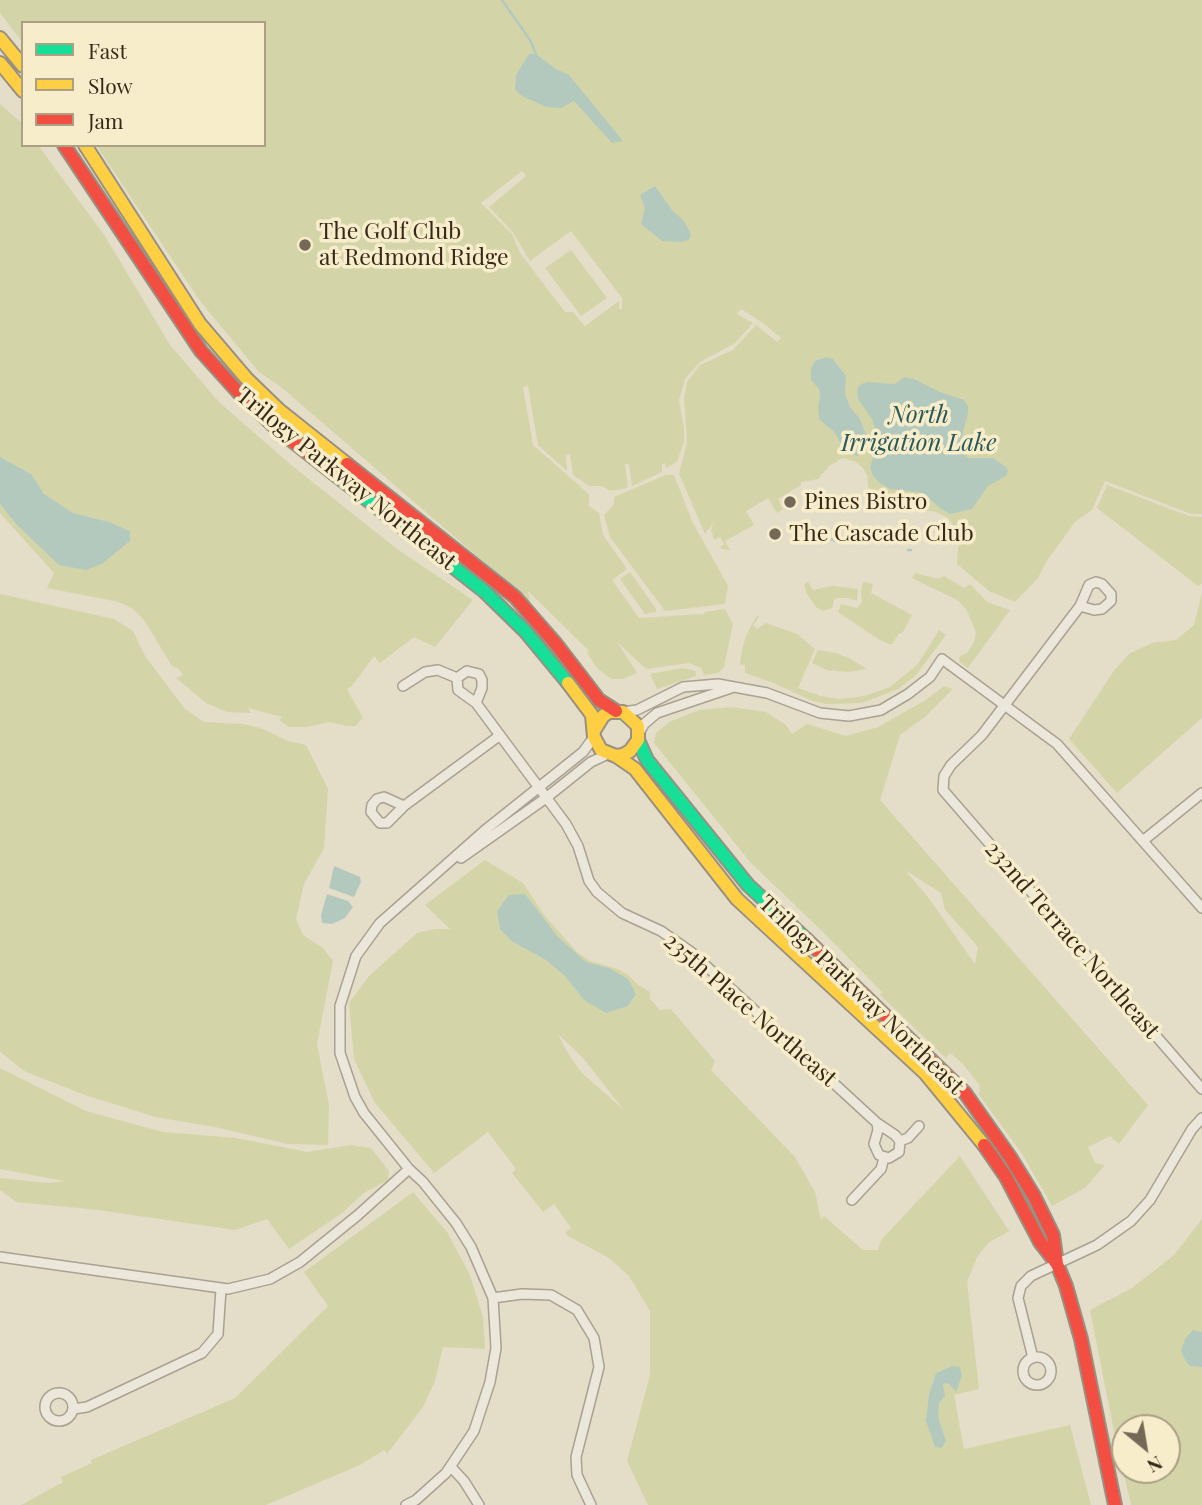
<!DOCTYPE html>
<style>
body{margin:0}
#map{position:relative;width:1202px;height:1505px;overflow:hidden;background:#e4ddc8;font-family:"Playfair Display",serif}
canvas{display:block}
.legend{position:absolute;left:21px;top:21px;width:245px;height:126px;box-sizing:border-box;background:#f8edcb;border:2px solid #ab9f84;margin:0;padding:9px 12px;list-style:none;font-size:21px;color:#37291a}
.legend li{display:flex;align-items:center;gap:14px;height:35px}
.legend b{width:35px;border:2px solid #ab9f84}
.north{position:absolute;left:1111px;top:1414px;width:70px;height:70px;box-sizing:border-box;background:#f8edcb;border:2px solid #ab9f84;border-radius:50%;rotate:150deg;font-size:19px;font-weight:700;line-height:28px;text-align:center;color:#37291a}
.north::after{content:'';display:block;margin:auto;width:24px;height:32px;background:#746857;clip-path:polygon(50% 0,100% 100%,50% 72%,0 100%)}
</style>
<div id="map">
<canvas width="1202" height="1505"></canvas>
<ul class="legend">
<li><b style="height:9px;background:#16e098"></b>Fast</li>
<li><b style="height:9px;background:#ffcf43"></b>Slow</li>
<li><b style="height:9px;background:#f24e42"></b>Jam</li>
</ul>
<div class="north">N</div>
</div>
<script>
const c = document.querySelector('canvas').getContext('2d');
c.lineJoin = 'round';
function paint(path, color) {
  c.fillStyle = color;
  c.fill(path, 'evenodd');
}
function toPath(rows) {
  const path = new Path2D();
  for (const r of rows) {
    if (r.length === 3) {
      path.moveTo(r[0] + r[2], r[1]);
      path.arc(r[0], r[1], r[2], 0, 2 * Math.PI);
      continue;
    }
    path.moveTo(r[0], r[1]);
    for (let i = 2; i < r.length; i += 2) path.lineTo(r[i], r[i + 1]);
  }
  return path;
}
function stroke(path, color, width, dash) {
  c.strokeStyle = color;
  c.lineWidth = width;
  c.lineCap = dash ? 'butt' : 'round';
  c.setLineDash(dash || []);
  c.stroke(path);
}
function write(font, color, halo, rows, align = 'center') {
  c.font = font + ' "Playfair Display",serif';
  c.lineWidth = 7;
  c.setLineDash([]);
  c.textBaseline = 'middle';
  c.strokeStyle = halo;
  c.fillStyle = color;
  for (const [text, x, y, turn = 0] of rows) {
    c.save();
    c.translate(x, y);
    c.rotate((+turn || 0) * Math.PI / 180);
    c.textAlign = isNaN(turn) ? turn : align;
    if (halo) c.strokeText(text, 0, 0);
    c.fillText(text, 0, 0);
    c.restore();
  }
}
paint(toPath([
 [0,0,1202,0,1202,514,1191,514,1105,481,1092,510,1075,522,1046,562,1038,578,1015,602,989,591,957,564,958,548,963,534,960,527,955,529,948,518,936,512,918,509,916,511,894,506,887,509,880,496,868,487,867,475,863,468,856,462,844,458,837,460,837,462,830,465,818,479,801,482,801,485,778,499,783,509,777,513,768,498,746,511,754,525,725,541,730,550,721,549,720,547,724,544,720,537,714,540,711,530,713,523,705,534,679,474,687,442,684,399,687,382,700,365,733,350,756,325,777,342,781,338,763,323,741,309,737,314,753,323,735,343,700,362,685,379,679,400,684,428,684,442,677,462,666,468,665,463,662,464,662,472,632,486,629,464,625,464,628,487,623,489,610,491,602,486,589,486,573,475,570,454,566,455,567,471,538,445,528,386,523,387,533,445,589,494,589,506,599,513,603,535,627,569,612,580,639,618,704,614,705,612,725,609,733,624,724,667,718,673,704,675,701,668,689,663,646,669,617,642,637,673,623,679,611,679,597,668,587,653,589,651,528,591,530,602,281,387,259,372,200,301,96,145,264,145,264,23,23,23,23,43,0,13],
 [522,171,526,176,489,207,512,231,530,261,571,231,622,298,622,309,619,309,619,301,585,326,573,312,565,312,520,253,512,234,481,203],
 [0,104,23,124,23,145,38,145,62,178,105,236,170,345,219,402,290,464,397,549,473,600,435,647,414,637,380,663,374,656,352,686,347,689,363,718,355,726,347,726,329,722,307,727,289,727,279,720,282,717,248,708,251,713,227,712,206,703,176,678,183,675,179,669,172,666,144,620,133,609,119,602,47,588,54,573,0,513],
 [571,250,607,298,581,316,545,268],
 [666,475,674,475,692,521,728,586,725,604,665,611,610,537,604,515,614,504,614,497],
 [1107,485,1189,516,1202,517,1202,584,1198,586,1097,508],
 [630,572,656,609,656,612,645,614,620,579],
 [915,573,939,579,944,576,964,588,970,584,987,602,1010,610,968,668,960,662,959,657,968,652,974,642,976,632,966,609,957,600,912,578],
 [808,582,813,590,832,586,858,589,857,601,848,598,837,598,834,600,832,608,823,611,816,607,807,594,804,584],
 [863,582,873,584,871,593,912,615,903,632,899,634,892,644,889,644,878,639,838,612,841,604,857,608,862,602,861,592],
 [1202,593,1202,718,1117,793,1069,739,1113,672,1129,654,1152,643,1176,640,1194,625],
 [0,594,114,619,133,631,145,656,185,709,204,722,244,724,263,729,288,741,306,745,328,789,324,848,304,884,296,919,303,935,323,948,333,961,317,1044,329,1105,328,1145,288,1144,215,1127,155,1117,85,1095,26,1072,0,1052],
 [757,615,759,617,753,625,757,629,766,623,797,634,815,649,798,688,821,696,839,699,865,696,890,687,918,664,939,630,946,635,916,675,898,689,862,703,827,704,813,701,771,682,745,673,745,665,740,664,742,650,746,636],
 [818,650,836,653,851,659,867,669,847,672,827,670,812,663],
 [682,668,696,671,696,676,657,689,650,674],
 [944,686,953,689,925,717,900,735,880,800,1148,1105,1119,1144,1110,1136,1088,1147,1095,1163,1105,1165,1085,1188,1052,1206,1021,1152,979,1095,980,1086,963,1064,950,1053,946,1058,880,995,882,992,825,934,751,863,654,743,656,733,669,722,699,710,732,707,766,712,785,724,792,734,807,724,846,736,878,727,924,701],
 [905,870,941,893,945,910,974,942,978,948,975,964,928,897],
 [485,860,523,883,544,915,577,952,590,961,615,968,627,974,638,985,650,992,650,999,660,1010,671,1009,715,1061,711,1070,795,1157,815,1192,821,1220,824,1216,863,1250,878,1250,881,1240,960,1156,1009,1231,988,1243,977,1257,967,1282,979,1389,954,1395,964,1449,1070,1425,1091,1505,648,1505,627,1461,650,1375,650,1311,629,1276,609,1258,568,1236,565,1233,571,1228,554,1204,543,1212,512,1173,516,1169,488,1132,434,1173,375,1103,354,1059,349,1003,369,976,417,933,435,929,450,929,425,905],
 [558,1034,583,1058,624,1110,581,1072,566,1050],
 [0,1068,86,1111,163,1132,236,1138,307,1152,350,1145,371,1148,389,1171,388,1180,364,1193,341,1214,289,1249,267,1219,235,1230,98,1210,16,1202,0,1190,0,1178,48,1183,64,1181,0,1169],
 [413,1192,447,1232,470,1275,483,1317,485,1349,443,1347,435,1381,423,1407,387,1454,384,1450,360,1465,266,1505,21,1505,63,1482,61,1477,92,1463,91,1460,235,1398,328,1306,304,1272],
 [1202,1219,1202,1505,1131,1505,1114,1431,1090,1310,1132,1288,1174,1255],
 [1125,1428,1167,1428,1167,1470,1125,1470]
]), '#d3d5a9');
paint(toPath([
 [529,54,536,54,556,69,569,75,623,141,612,143,574,101,561,108,546,107,522,96,515,89,516,75],
 [655,186,672,210,684,221,691,234,689,240,681,242,662,241,641,224,645,208,640,195],
 [826,357,833,359,846,376,845,394,850,407,860,419,867,437,866,448,857,456,846,453,835,433,819,419,818,407,820,396,819,389,811,380,811,368,815,361],
 [904,377,914,379,940,392,964,400,968,406,968,413,960,444,962,452,968,458,993,458,1006,467,1008,471,1006,476,988,486,972,509,950,514,940,508,923,493,890,489,880,483,873,476,870,467,876,450,877,436,872,419,858,399,857,389,861,384,868,382,895,384],
 [0,457,31,474,44,494,73,513,109,522,130,531,130,541,102,564,86,570,59,565,17,525,0,504],
 [334,866,360,877,361,882,354,897,329,888],
 [327,894,348,901,353,907,345,918,332,924,322,923,321,915],
 [525,894,558,937,586,962,609,968,628,979,636,994,628,1006,606,1013,584,1000,565,976,546,960,513,942,500,929,497,911,509,895],
 [1193,1330,1202,1332,1202,1367,1190,1366,1185,1360,1181,1351,1185,1339],
 [952,1366,960,1367,962,1376,956,1392,949,1384,945,1383,943,1385,945,1396,939,1403,938,1417,946,1441,942,1448,935,1447,926,1421,929,1394,936,1373]
]), '#b4c9be');
stroke(toPath([
 [502,0,530,40,536,54],
 [828,538,838,542],
 [908,550,911,550]
]), '#b4c9be', 2.5);
const street = toPath([
 [1080,606,1094,610,1102,609,1111,601,1111,594,1102,584,1096,582,1089,585,1080,606,982,735,951,765,944,776,943,790,1202,1089],
 [403,686,425,672,438,670,457,678],
 [476,703,482,688,482,680,479,674,467,671,457,678,458,690,476,703,566,824,578,846,589,881,597,892,622,913,661,931,691,952,877,1123,878,1130,874,1144,879,1155,889,1158,899,1152,900,1141,895,1135,877,1123],
 [623,712,637,710,683,687,718,684,767,693,820,713,849,716,881,710,908,694,930,677,942,659,1057,744,1202,908],
 [639,733,644,724,657,713,731,688],
 [404,806,384,797,377,799,372,805,371,812,380,823,387,823,404,806,499,736],
 [1144,840,1202,793],
 [461,858,546,798,591,762,608,754],
 [900,1141,908,1138,919,1126],
 [852,1200,881,1169,884,1158],
 [0,1257,228,1289,270,1279,300,1262,358,1215,409,1169],
 [493,1298,522,1294,551,1295,577,1310,594,1338,599,1367,576,1457,577,1475,591,1505],
 [1037,1371,14],
 [1033,1358,1018,1298,1021,1286,1031,1276,1097,1245,1131,1221,1150,1200,1192,1129,1202,1118],
 [59,1407,14],
 [73,1409,87,1407,202,1353,218,1334,221,1289],
 [451,1467,464,1481,479,1505],
 [406,1505,416,1500,446,1473,474,1431,490,1382,496,1348,493,1298,471,1247,456,1223,423,1182,409,1169,364,1113,355,1097,340,1053,340,1006,356,956,380,923,484,831,583,752,594,737]
]);
const fast = toPath([
 [333,473,484,591,525,631,568,683],
 [638,740,647,760,748,885,807,940]
]);
const slow = toPath([
 [0,38,23,66],
 [0,63,23,91],
 [85,145,200,324,246,378,279,410,347,464],
 [568,683,592,715,594,737,601,750,616,756,623,755,630,751,638,740,638,726,623,712,609,712,603,716,595,729],
 [616,756,635,769,737,899,925,1073,984,1145]
]);
const jam = toPath([
 [64,145,201,351,238,392,277,429,333,473],
 [347,464,515,597,556,644,599,700,616,711],
 [807,940,965,1093,1010,1157,1034,1196,1053,1235,1057,1264],
 [984,1145,1006,1177,1040,1242,1057,1264,1066,1286,1081,1339,1115,1505]
]);
stroke(street, '#a9a192', 12);
stroke(fast, '#989082', 16);
stroke(slow, '#989082', 16);
stroke(jam, '#989082', 16);
stroke(street, '#ebe7da', 9);
stroke(fast, '#16e098', 12);
stroke(slow, '#ffcf43', 12);
stroke(jam, '#f24e42', 12);
for (const [x, y, r, color] of [
 [305,245,7,"#746857"],
 [790,502,7,"#746857"],
 [775,534,7,"#746857"]
]) {
  const dot = new Path2D();
  dot.arc(x, y, r, 0, 2 * Math.PI);
  c.fillStyle = color;
  c.fill(dot);
  stroke(dot, '#f8edcb', 2.5);
}
write('23px', '#37291a', '#f8edcb', [
 ["The Golf Club",319,232],
 ["at Redmond Ridge",319,258],
 ["Pines Bistro",804,502],
 ["The Cascade Club",789,534]
], 'left');
write('23px', '#37291a', '#f8edcb', [
 ["Trilogy Parkway Northeast",346,479,39],
 ["232nd Terrace Northeast",1072,940,49],
 ["Trilogy Parkway Northeast",861,995,44],
 ["235th Place Northeast",750,1010,41]
]);
write('italic 24px', '#285857', '#f8edcb', [
 ["North",919,416],
 ["Irrigation Lake",919,444]
]);
</script>
